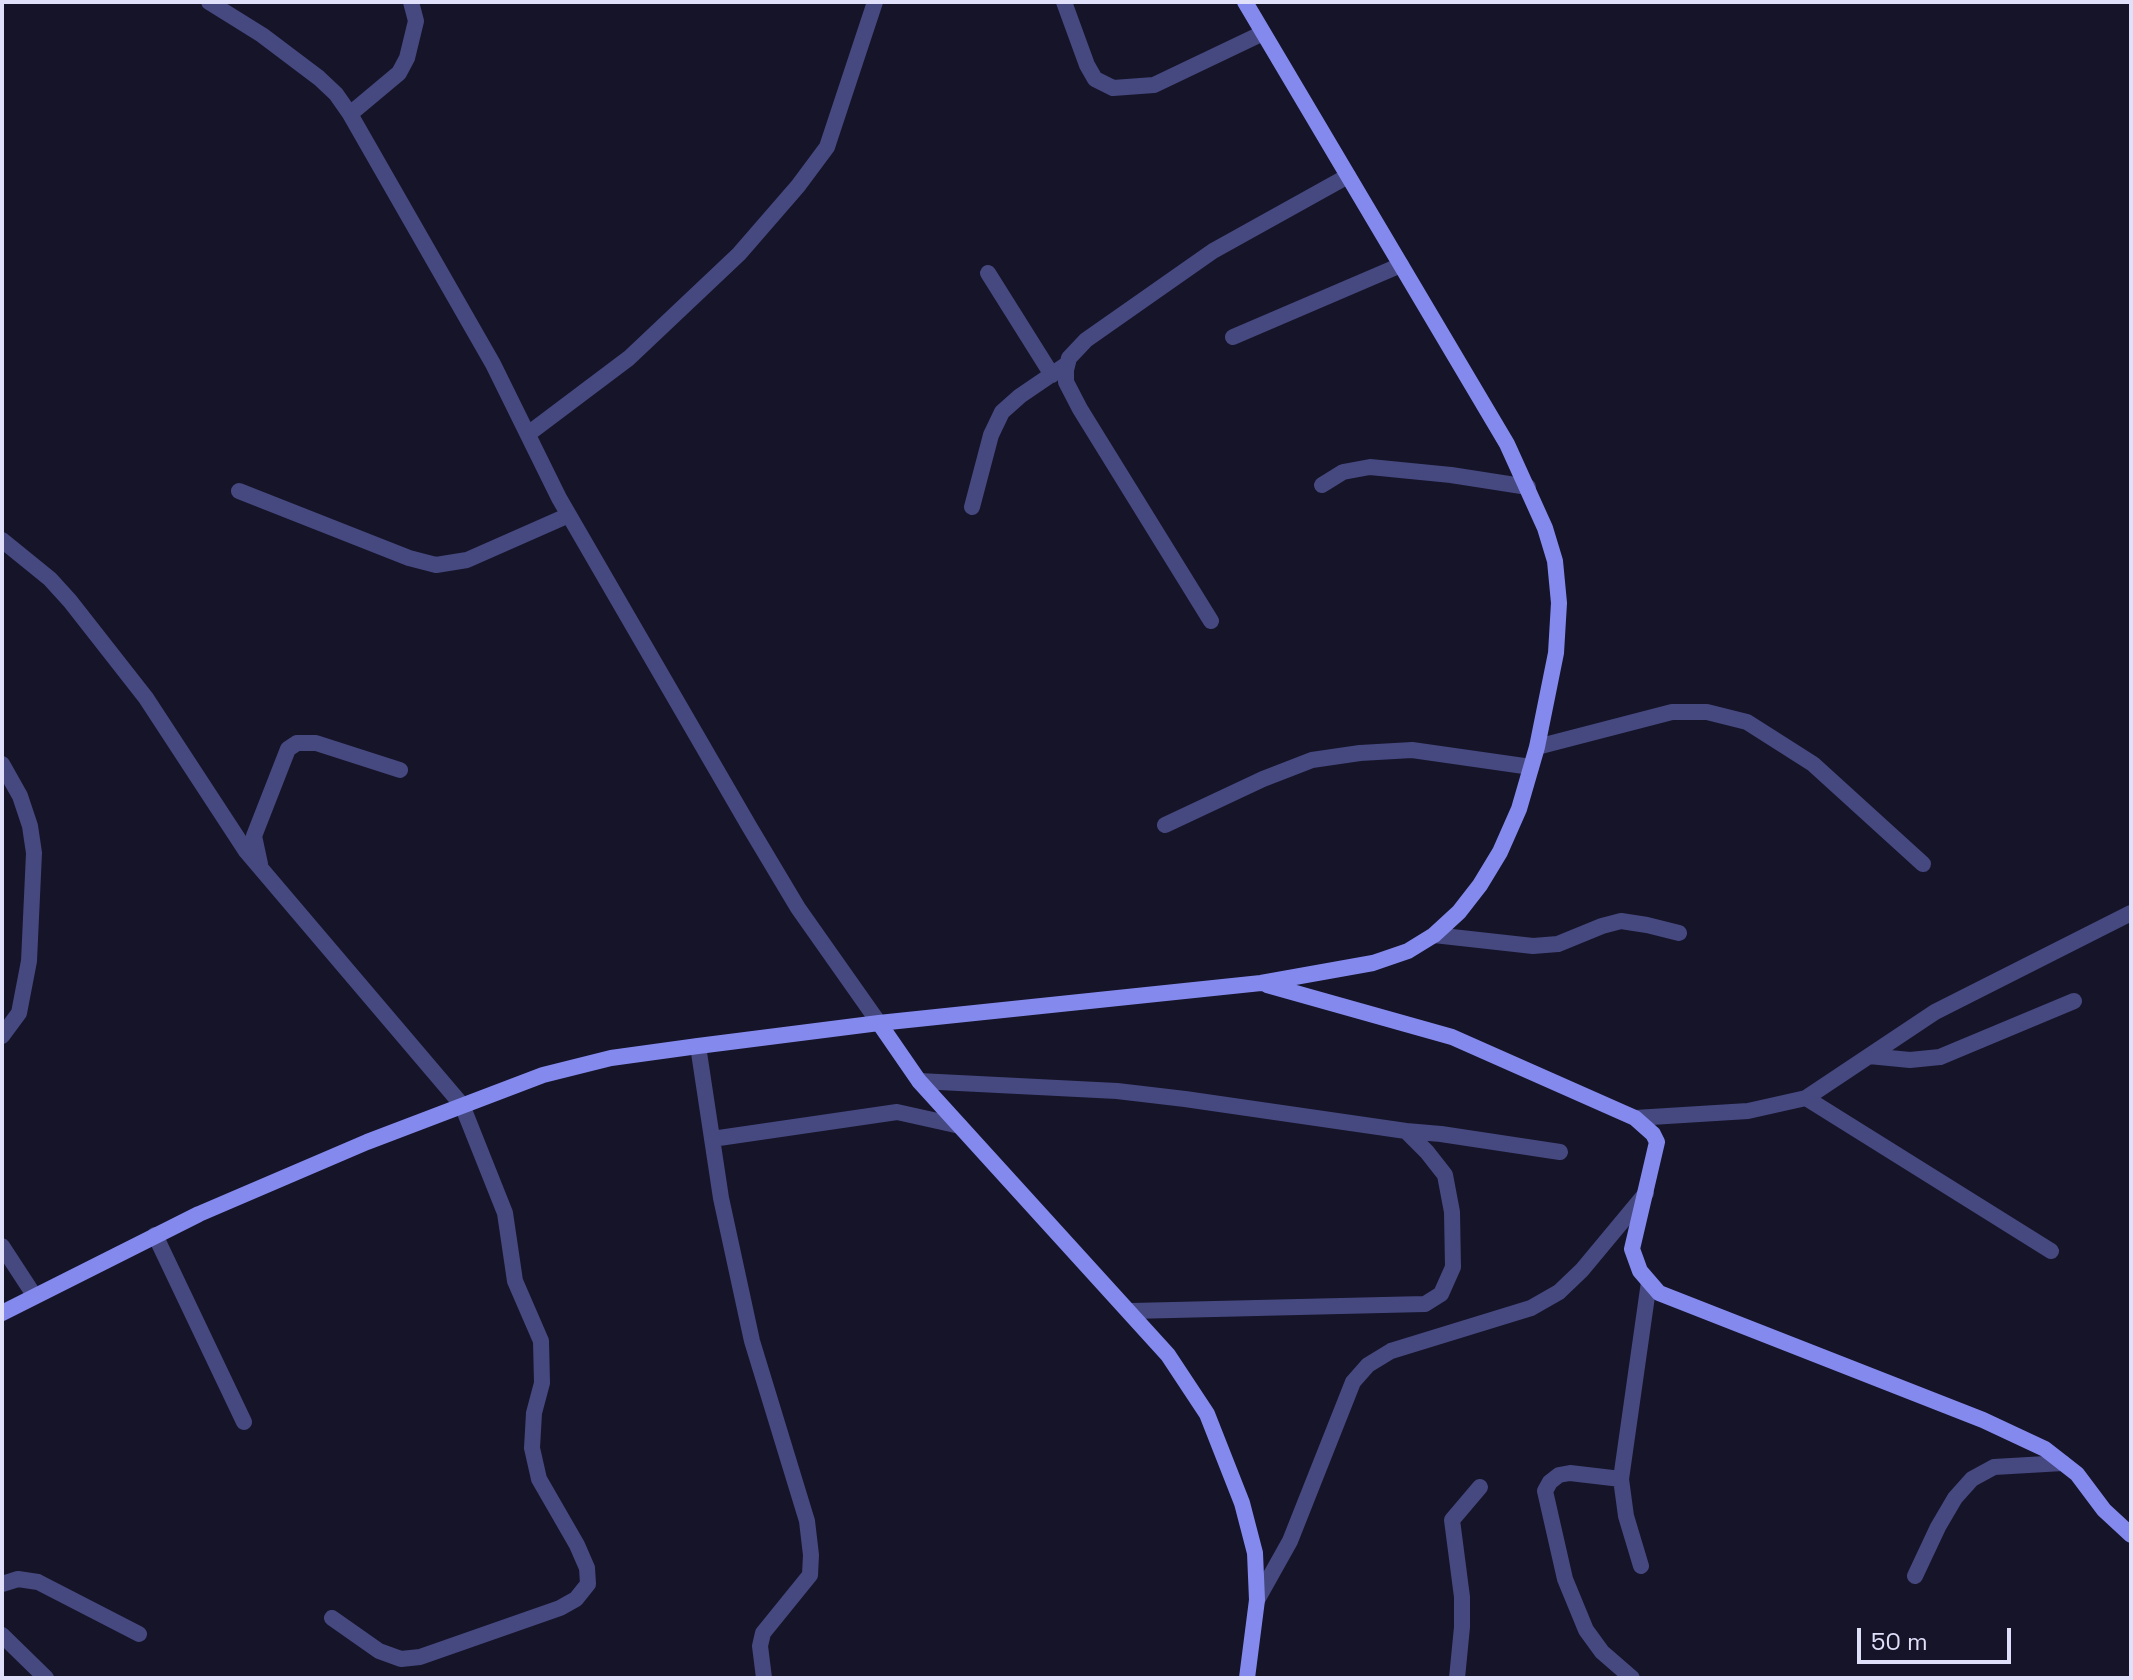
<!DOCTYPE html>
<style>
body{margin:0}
#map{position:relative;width:2133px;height:1680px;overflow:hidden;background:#161428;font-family:"Space Grotesk",sans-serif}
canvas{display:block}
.frame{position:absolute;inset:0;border:4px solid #e1e0fb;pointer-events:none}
.scale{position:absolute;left:1857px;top:1628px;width:154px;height:36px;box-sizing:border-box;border:4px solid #e1e0fb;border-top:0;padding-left:10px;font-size:24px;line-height:28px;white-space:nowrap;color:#e1e0fb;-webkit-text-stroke:6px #161428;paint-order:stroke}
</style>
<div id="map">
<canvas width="2133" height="1680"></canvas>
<div class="frame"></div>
<div class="scale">50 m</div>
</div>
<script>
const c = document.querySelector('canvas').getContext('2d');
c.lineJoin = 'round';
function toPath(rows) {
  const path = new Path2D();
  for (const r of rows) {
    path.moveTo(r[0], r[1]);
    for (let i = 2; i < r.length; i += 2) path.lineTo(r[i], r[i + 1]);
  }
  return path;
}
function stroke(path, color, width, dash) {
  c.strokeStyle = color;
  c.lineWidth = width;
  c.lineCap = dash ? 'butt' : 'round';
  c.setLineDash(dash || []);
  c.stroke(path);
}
stroke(toPath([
 [209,2,262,35,319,78,336,94,350,114,493,364,559,498,749,826,798,908,879,1023],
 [1064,2,1087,65,1095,79,1113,88,1154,85,1263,33],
 [350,114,399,73,407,58,416,21,411,2],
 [988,273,1052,375],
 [1233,337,1401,265],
 [528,434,629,358,739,254,798,186,827,147,875,2],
 [1322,485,1343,472,1370,467,1451,475,1528,487],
 [239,491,409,558,436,565,467,560,569,515],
 [972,507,991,435,1002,412,1020,396,1067,364],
 [2,540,50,579,70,601,146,698,246,851,462,1105,505,1213,515,1281,541,1341,542,1383,534,1413,532,1448,539,1479,577,1545,587,1568,588,1584,576,1599,560,1608,420,1657,401,1659,379,1651,332,1618],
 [1211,621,1080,409,1066,382,1066,370,1069,358,1086,340,1213,251,1348,176],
 [1537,747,1672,712,1707,712,1747,722,1813,764,1923,864],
 [2,764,20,796,30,826,34,853,29,961,19,1013,2,1036],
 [1165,825,1263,779,1312,760,1360,753,1412,750,1531,767],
 [260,864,254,836,288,749,297,743,316,743,400,770],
 [1434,935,1533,946,1558,944,1602,926,1621,921,1647,925,1679,933],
 [698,1046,721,1198,752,1341,807,1521,811,1555,810,1575,763,1633,760,1646,764,1678],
 [1869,1056,1910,1060,1940,1057,2074,1001],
 [919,1081,1117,1091,1185,1099,1406,1131,1427,1152,1445,1175,1452,1212,1453,1267,1441,1294,1425,1304,1131,1311],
 [1806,1098,2051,1251],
 [1635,1118,1748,1111,1806,1098,1935,1012,2131,913],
 [1406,1131,1441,1134,1560,1152],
 [712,1139,897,1112,960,1126],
 [155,1235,244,1422],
 [2,1246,34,1295],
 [1621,1479,1570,1473,1559,1475,1550,1482,1545,1491,1565,1579,1586,1630,1602,1652,1632,1678],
 [1641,1566,1626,1516,1621,1479,1649,1282],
 [1915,1576,1938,1527,1955,1498,1972,1479,1994,1467,2063,1463],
 [2,1584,18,1579,38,1582,139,1634],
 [1257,1600,1290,1541,1353,1382,1368,1365,1391,1351,1531,1308,1559,1292,1582,1270,1646,1193],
 [2,1635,46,1678],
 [1457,1678,1462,1627,1462,1597,1452,1520,1480,1487]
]), '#464880', 16);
stroke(toPath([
 [1267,985,1452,1037,1635,1118,1653,1134,1657,1142,1632,1249,1640,1271,1659,1293,1983,1420,2045,1449,2077,1474,2104,1510,2131,1535],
 [879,1023,919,1081,1168,1355,1207,1414,1242,1503,1255,1553,1257,1600,1247,1678],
 [2,1313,199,1214,367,1142,543,1075,611,1058,698,1046,879,1023,1261,983,1373,963,1408,951,1434,935,1459,912,1480,885,1500,852,1519,809,1537,747,1556,653,1559,603,1555,561,1545,528,1507,444,1245,2]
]), '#8489ee', 16);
</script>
